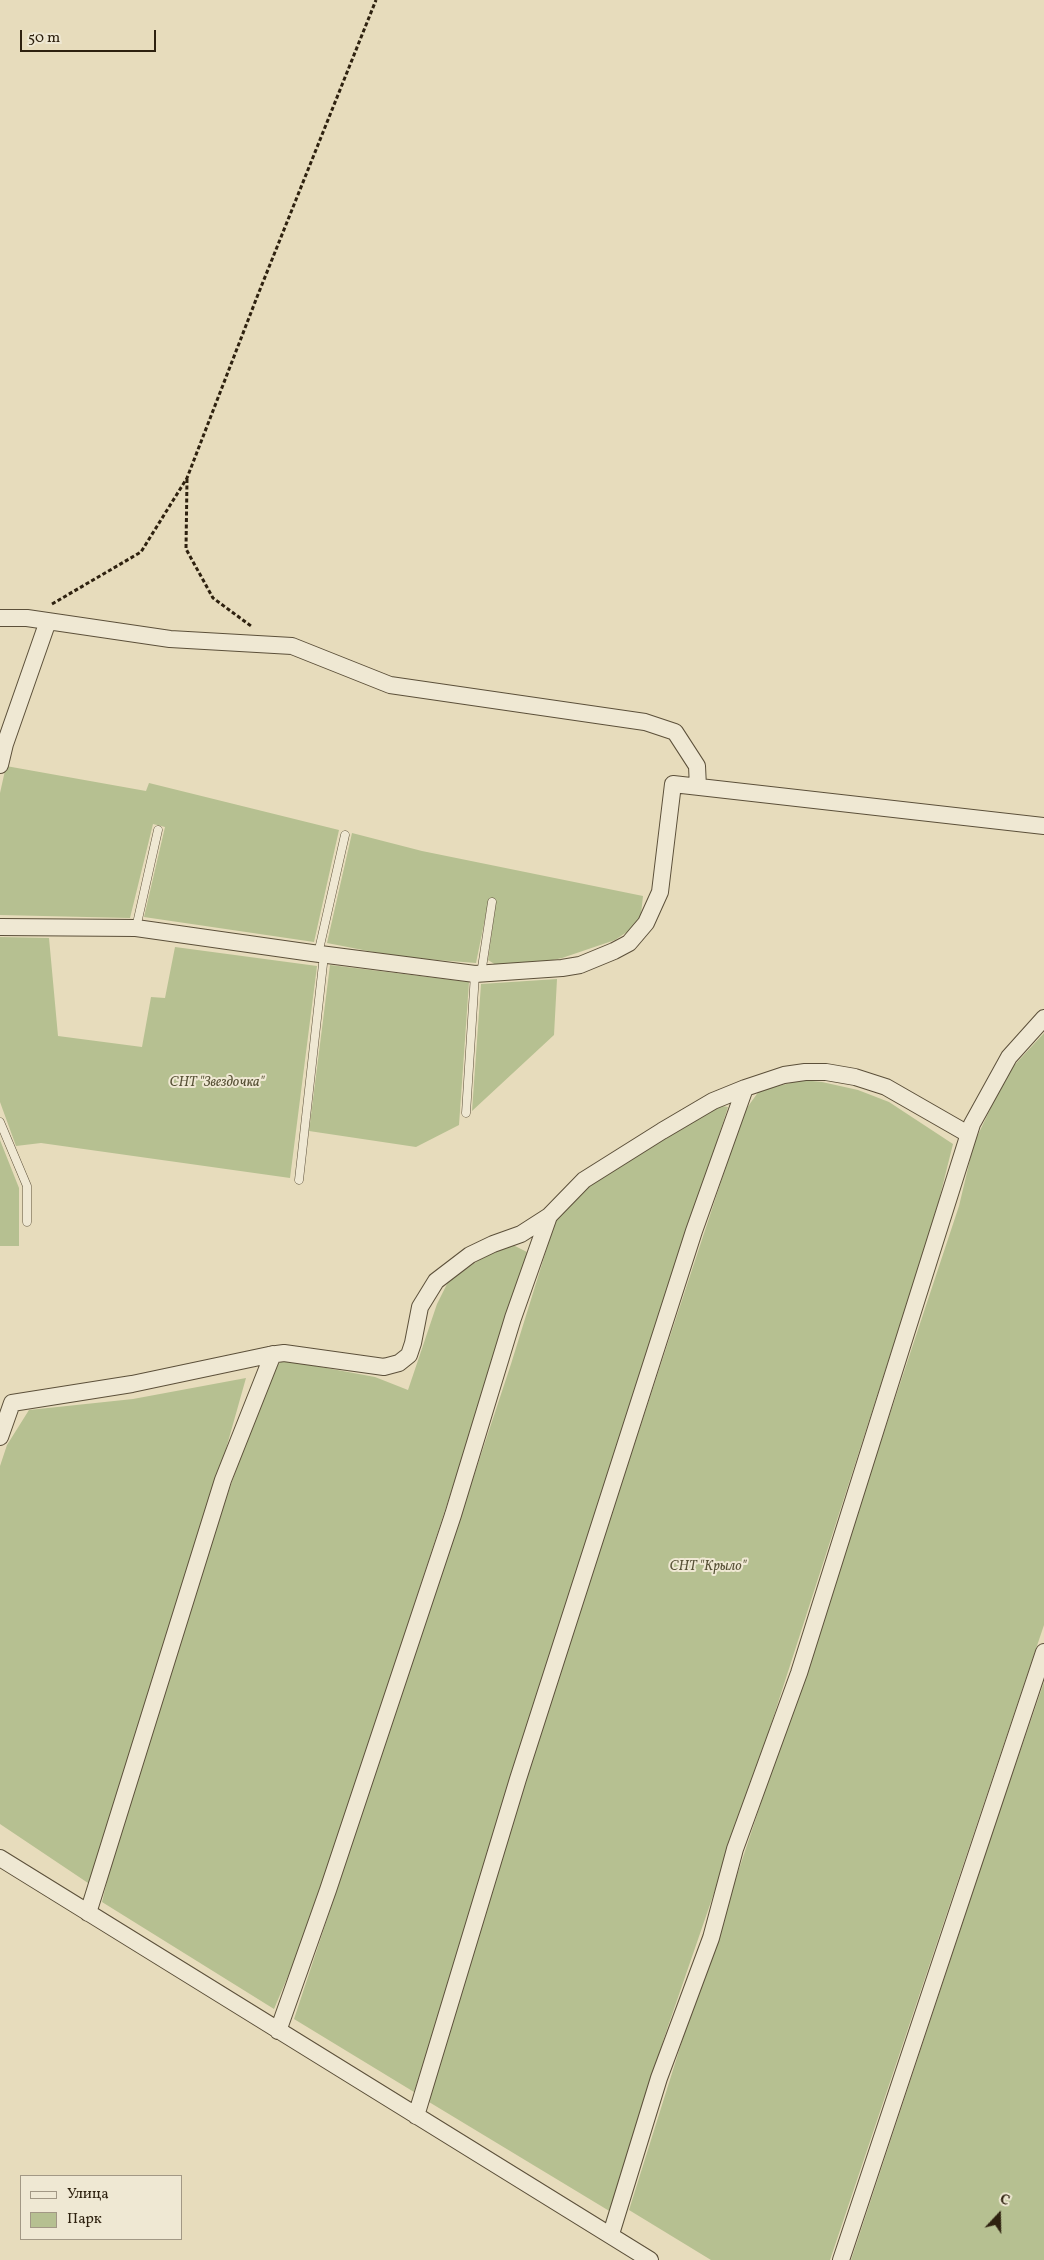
<!DOCTYPE html>
<meta charset="utf-8">
<style>
body{margin:0}
#map{position:relative;width:1044px;height:2260px;overflow:hidden;background:#e7dcbc;font-family:Vollkorn,serif}
canvas{display:block}
.legend{position:absolute;left:20px;top:2175px;width:162px;height:65px;box-sizing:border-box;background:#efe8d3;border:1px solid #a29885;margin:0;padding:6px 9px;list-style:none;font-size:15px;color:#2e210f}
.legend li{display:flex;align-items:center;gap:10px;height:25px}
.legend b{width:25px;border:1px solid #a29885}
.north{position:absolute;left:974px;top:2190px;width:50px;height:50px;-webkit-text-stroke:4px #efe8d3;paint-order:stroke;rotate:21deg;font-size:14px;font-weight:700;line-height:20px;text-align:center;color:#2e210f}
.north::after{content:'';display:block;margin:auto;width:18px;height:22px;background:#2e210f;clip-path:polygon(50% 0,100% 100%,50% 72%,0 100%)}
.scale{position:absolute;left:20px;top:30px;width:136px;height:22px;box-sizing:border-box;border:2px solid #2e210f;border-top:0;padding-left:6px;font-size:15px;line-height:18px;white-space:nowrap;color:#2e210f;-webkit-text-stroke:4px #efe8d3;paint-order:stroke}
</style>
<div id="map">
<canvas width="1044" height="2260"></canvas>
<ul class="legend">
<li><b style="height:6px;background:#efe8d3"></b>Улица</li>
<li><b style="height:14px;background:#b6c091"></b>Парк</li>
</ul>
<div class="north">С</div>
<div class="scale">50 m</div>
</div>
<script>
const c = document.querySelector('canvas').getContext('2d');
c.lineJoin = 'round';
function paint(path, color) {
  c.fillStyle = color;
  c.fill(path, 'evenodd');
}
function toPath(rows) {
  const path = new Path2D();
  for (const r of rows) {
    path.moveTo(r[0], r[1]);
    for (let i = 2; i < r.length; i += 2) path.lineTo(r[i], r[i + 1]);
  }
  return path;
}
function stroke(path, color, width, dash) {
  c.strokeStyle = color;
  c.lineWidth = width;
  c.lineCap = dash ? 'butt' : 'round';
  c.setLineDash(dash || []);
  c.stroke(path);
}
function write(font, color, halo, rows, align = 'center') {
  c.font = font + ' Vollkorn,serif';
  c.lineWidth = 4;
  c.setLineDash([]);
  c.textBaseline = 'middle';
  c.strokeStyle = halo;
  c.fillStyle = color;
  for (const [text, x, y, turn = 0] of rows) {
    c.save();
    c.translate(x, y);
    c.rotate((+turn || 0) * Math.PI / 180);
    c.textAlign = isNaN(turn) ? turn : align;
    if (halo) c.strokeText(text, 0, 0);
    c.fillText(text, 0, 0);
    c.restore();
  }
}
paint(toPath([
 [6,766,146,791,149,783,339,830,314,942,144,917,165,827,153,824,130,918,0,915,0,793],
 [352,833,422,851,643,896,640,923,615,940,562,958,525,966,496,965,488,960,496,901,489,899,476,963,399,957,327,943],
 [0,937,49,938,58,1036,142,1047,151,997,165,998,175,947,317,966,290,1178,41,1143,16,1146,0,1102],
 [330,965,469,982,459,1125,416,1147,309,1131],
 [557,979,554,1035,472,1111,481,984],
 [1044,1033,1044,1625,830,2260,711,2260,629,2210,683,2038,959,1206,974,1143,1008,1072],
 [802,1080,822,1082,858,1090,889,1102,953,1144,939,1200,918,1269,755,1774,664,2038,611,2212,429,2102,460,1986,508,1835,622,1482,744,1112,759,1091],
 [717,1105,728,1107,414,2092,294,2019,511,1364,555,1222,579,1193],
 [0,1140,19,1188,19,1246,0,1246],
 [513,1245,527,1252,504,1330,308,1929,274,2009,102,1902,114,1852,225,1502,271,1369,281,1362,294,1362,375,1377,408,1390,437,1304,448,1282,483,1257],
 [246,1378,224,1456,91,1885,0,1824,0,1466,7,1445,29,1410,133,1399],
 [1044,1682,1044,2260,851,2260,1000,1810]
]), '#b6c091');
const lane = toPath([
 [136,928,158,830],
 [318,954,345,835],
 [481,974,492,902],
 [466,1113,475,974],
 [0,1122,27,1186,27,1222],
 [299,1180,324,955]
]);
const street = toPath([
 [0,618,27,618,170,639,292,646,390,685,645,722,675,732,697,766,698,787],
 [0,765,5,744,48,621],
 [0,927,136,928,312,953,475,974,562,968,580,965,614,951,629,943,646,923,660,892,673,784,1044,826],
 [0,1437,12,1403,132,1384,269,1355,284,1353,384,1367,399,1363,409,1355,413,1343,420,1307,436,1281,470,1255,493,1244,521,1234,549,1216],
 [0,1858,650,2260],
 [88,1913,223,1480,273,1354],
 [278,2031,328,1890,453,1515,513,1318,549,1216,584,1180,662,1131,713,1101,745,1088],
 [416,2116,518,1779,694,1231,745,1088,784,1075,805,1072,826,1072,855,1077,886,1087,968,1134],
 [611,2234,659,2078,711,1938,735,1849,799,1673,972,1124,1009,1057,1044,1018],
 [841,2260,1044,1652]
]);
stroke(lane, '#5c503a', 9);
stroke(street, '#5c503a', 18);
stroke(toPath([
 [187,479,186,549,213,598,251,626],
 [52,604,141,552,187,478,257,297,376,0]
]), '#2e210f', 3, [4, 2.5]);
stroke(lane, '#efe8d3', 8);
stroke(street, '#efe8d3', 16);
write('italic 14px', '#575136', '#efe8d3', [
 ["СНТ \"Звездочка\"",217,1083],
 ["СНТ \"Крыло\"",708,1567]
]);
</script>
